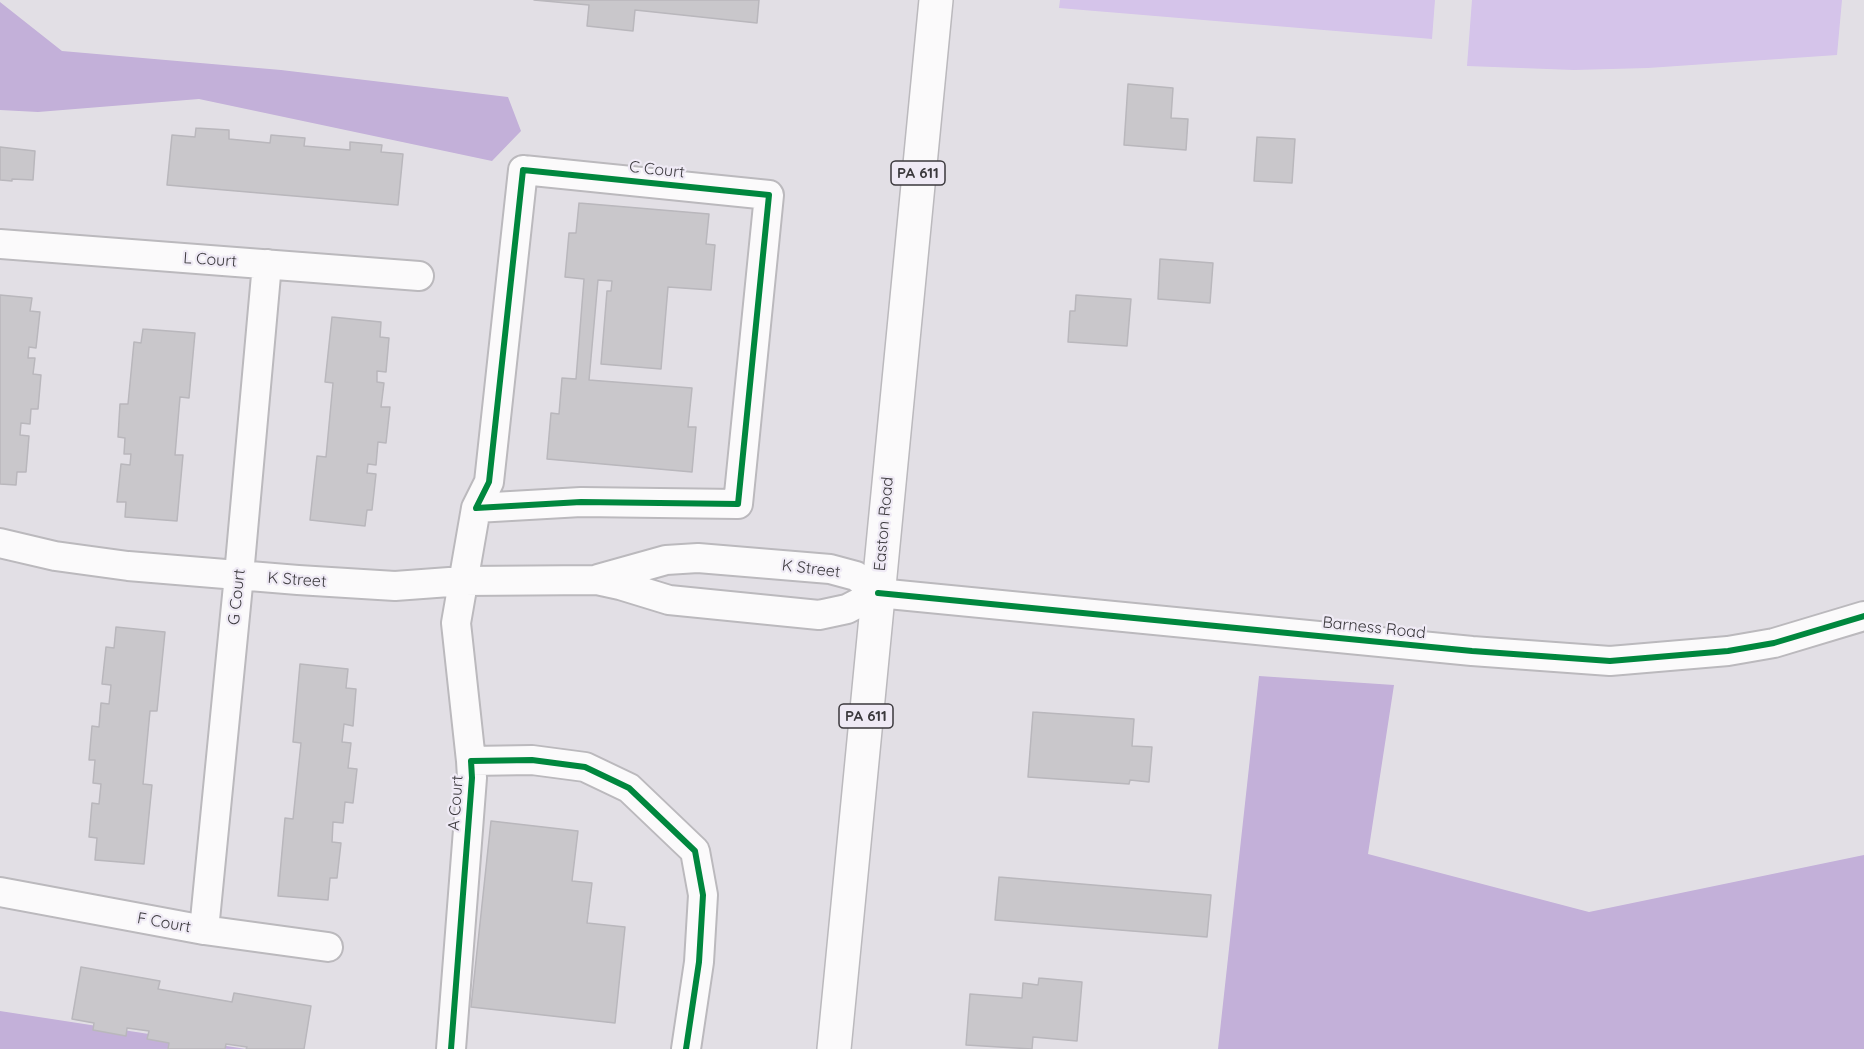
<!DOCTYPE html>
<style>
body{margin:0}
canvas{display:block;background:#e2dfe5}
</style>
<canvas width="1864" height="1049"></canvas>
<script>
const c = document.querySelector('canvas').getContext('2d');
c.lineJoin = 'round';
function paint(path, color) {
  c.fillStyle = color;
  c.fill(path, 'evenodd');
}
function toPath(rows) {
  const path = new Path2D();
  for (const r of rows) {
    path.moveTo(r[0], r[1]);
    for (let i = 2; i < r.length; i += 2) path.lineTo(r[i], r[i + 1]);
  }
  return path;
}
function stroke(path, color, width, dash) {
  c.strokeStyle = color;
  c.lineWidth = width;
  c.lineCap = dash ? 'butt' : 'round';
  c.setLineDash(dash || []);
  c.stroke(path);
}
function write(font, color, halo, rows, align = 'center') {
  c.font = font + ' Quicksand,sans-serif';
  c.lineWidth = 4.5;
  c.setLineDash([]);
  c.textBaseline = 'middle';
  c.strokeStyle = halo;
  c.fillStyle = color;
  for (const [text, x, y, turn = 0] of rows) {
    c.save();
    c.translate(x, y);
    c.rotate((+turn || 0) * Math.PI / 180);
    c.textAlign = isNaN(turn) ? turn : align;
    if (halo) c.strokeText(text, 0, 0);
    c.fillText(text, 0, 0);
    c.restore();
  }
}
paint(toPath([
 [1060,0,1435,0,1432,39,1059,8],
 [1472,0,1842,0,1837,55,1648,68,1574,70,1467,66]
]), '#d5c4ea');
paint(toPath([
 [0,2,62,51,281,70,508,97,521,131,492,161,199,99,38,112,0,110],
 [1259,676,1394,685,1368,854,1589,912,1864,855,1864,1049,1218,1049],
 [0,1011,246,1049,0,1049]
]), '#c3b0d9');
const building = toPath([
 [534,0,759,0,757,23,635,10,633,31,587,26,589,5,534,0],
 [1128,84,1173,88,1171,118,1188,119,1186,150,1124,145,1128,84],
 [196,128,229,130,229,139,270,143,271,135,305,138,304,146,350,150,350,142,382,145,381,152,403,154,398,205,167,185,172,135,195,137,196,128],
 [1257,137,1295,139,1292,183,1254,181,1257,137],
 [0,147,35,151,33,180,12,179,12,181,0,180,0,147],
 [579,203,709,214,706,244,715,245,711,290,668,287,661,369,601,364,607,291,611,291,612,281,598,280,589,380,692,388,688,427,696,427,692,472,547,459,551,413,559,414,562,378,576,379,584,279,565,277,569,233,576,233,579,203],
 [1160,259,1213,263,1210,303,1158,299,1160,259],
 [0,295,32,298,30,311,40,312,36,348,29,347,28,358,35,358,33,374,41,375,38,409,31,409,30,424,21,423,20,435,29,436,26,472,17,472,16,485,0,484,0,295],
 [1076,295,1131,299,1127,346,1068,342,1070,311,1075,311,1076,295],
 [332,317,381,322,380,337,389,338,386,372,377,371,377,382,384,383,381,407,390,407,386,443,378,442,376,465,368,464,367,473,376,474,372,510,367,510,365,526,310,520,317,456,326,457,333,383,325,382,332,317],
 [143,329,195,333,189,398,180,397,175,455,183,455,177,521,125,517,126,502,117,502,121,464,130,465,131,454,124,454,125,438,118,437,120,404,128,404,134,342,141,343,143,329],
 [116,627,165,632,157,711,150,711,143,784,152,785,144,864,95,860,97,838,89,837,92,803,99,804,101,784,93,783,95,760,89,760,92,726,99,727,101,703,109,704,111,685,102,684,106,647,114,648,116,627],
 [300,664,348,669,346,688,356,689,353,726,344,724,342,742,351,743,348,768,357,769,353,803,345,802,343,823,333,822,332,842,341,843,337,878,330,878,328,900,278,896,285,818,293,819,301,743,293,742,300,664],
 [1033,712,1134,719,1132,746,1152,747,1149,782,1130,780,1129,784,1028,777,1033,712],
 [491,821,578,831,572,881,592,883,587,923,625,927,615,1023,471,1007,491,821],
 [999,877,1211,895,1207,937,995,920,999,877],
 [81,967,160,981,158,989,232,1002,234,993,311,1006,304,1049,246,1049,247,1047,226,1044,225,1049,168,1049,169,1043,147,1039,149,1031,127,1028,126,1036,93,1030,94,1023,72,1019,81,967],
 [1039,978,1082,982,1077,1041,1033,1037,1032,1049,966,1045,970,994,1022,998,1023,983,1038,985,1039,978]
]);
paint(building, '#c9c7cb');
stroke(building, '#b9b7bc', 1.5);
const minor = toPath([
 [523,170,769,195,738,504,581,502,476,508,489,482,523,170],
 [0,244,419,276],
 [0,543,55,556,128,566,298,580,395,586,463,581,597,580,620,585,669,600,819,615,847,609,878,593],
 [598,579,666,560,698,558,830,569,856,576,878,593],
 [878,593,1472,651,1610,661,1728,651,1774,643,1864,616],
 [471,761,456,623,476,508],
 [0,892,204,930,328,947],
 [204,930,239,575,267,264],
 [451,1049,472,778,471,761,532,760,585,767,629,788,695,851,703,895,699,962,686,1049]
]);
const trunk = toPath([
 [834,1049,936,0]
]);
stroke(minor, '#bbb9bd', 32);
stroke(trunk, '#bbb9bd', 36);
stroke(minor, '#fbfafb', 28);
stroke(trunk, '#fbfafb', 33);
stroke(toPath([
 [523,170,769,195,738,504,581,502,476,508,489,482,523,170],
 [878,593,1472,651,1610,661,1728,651,1774,643,1864,616],
 [451,1049,472,778,471,761,532,760,585,767,629,788,695,851,703,895,699,962,686,1049]
]), '#00873e', 6);
for (const [x, y, w] of [
 [918,173,54],
 [866,716,54]
]) {
  const box = new Path2D();
  box.roundRect(x - w / 2, y - 12, w, 24, 4.5);
  c.fillStyle = '#efeaf5';
  c.fill(box);
  stroke(box, '#3b393d', 1.5);
}
write('bold 15px', '#3b393d', null, [
 ["PA 611",918,173],
 ["PA 611",866,716]
]);
write('16px', '#3b393d', '#efeaf5', [
 ["C Court",657,170,6],
 ["L Court",210,260,4],
 ["Easton Road",884,524,-85],
 ["K Street",811,569,7],
 ["K Street",297,580,4],
 ["G Court",237,597,-84],
 ["Barness Road",1374,628,6],
 ["A Court",456,803,-86],
 ["F Court",164,923,10]
]);
</script>
